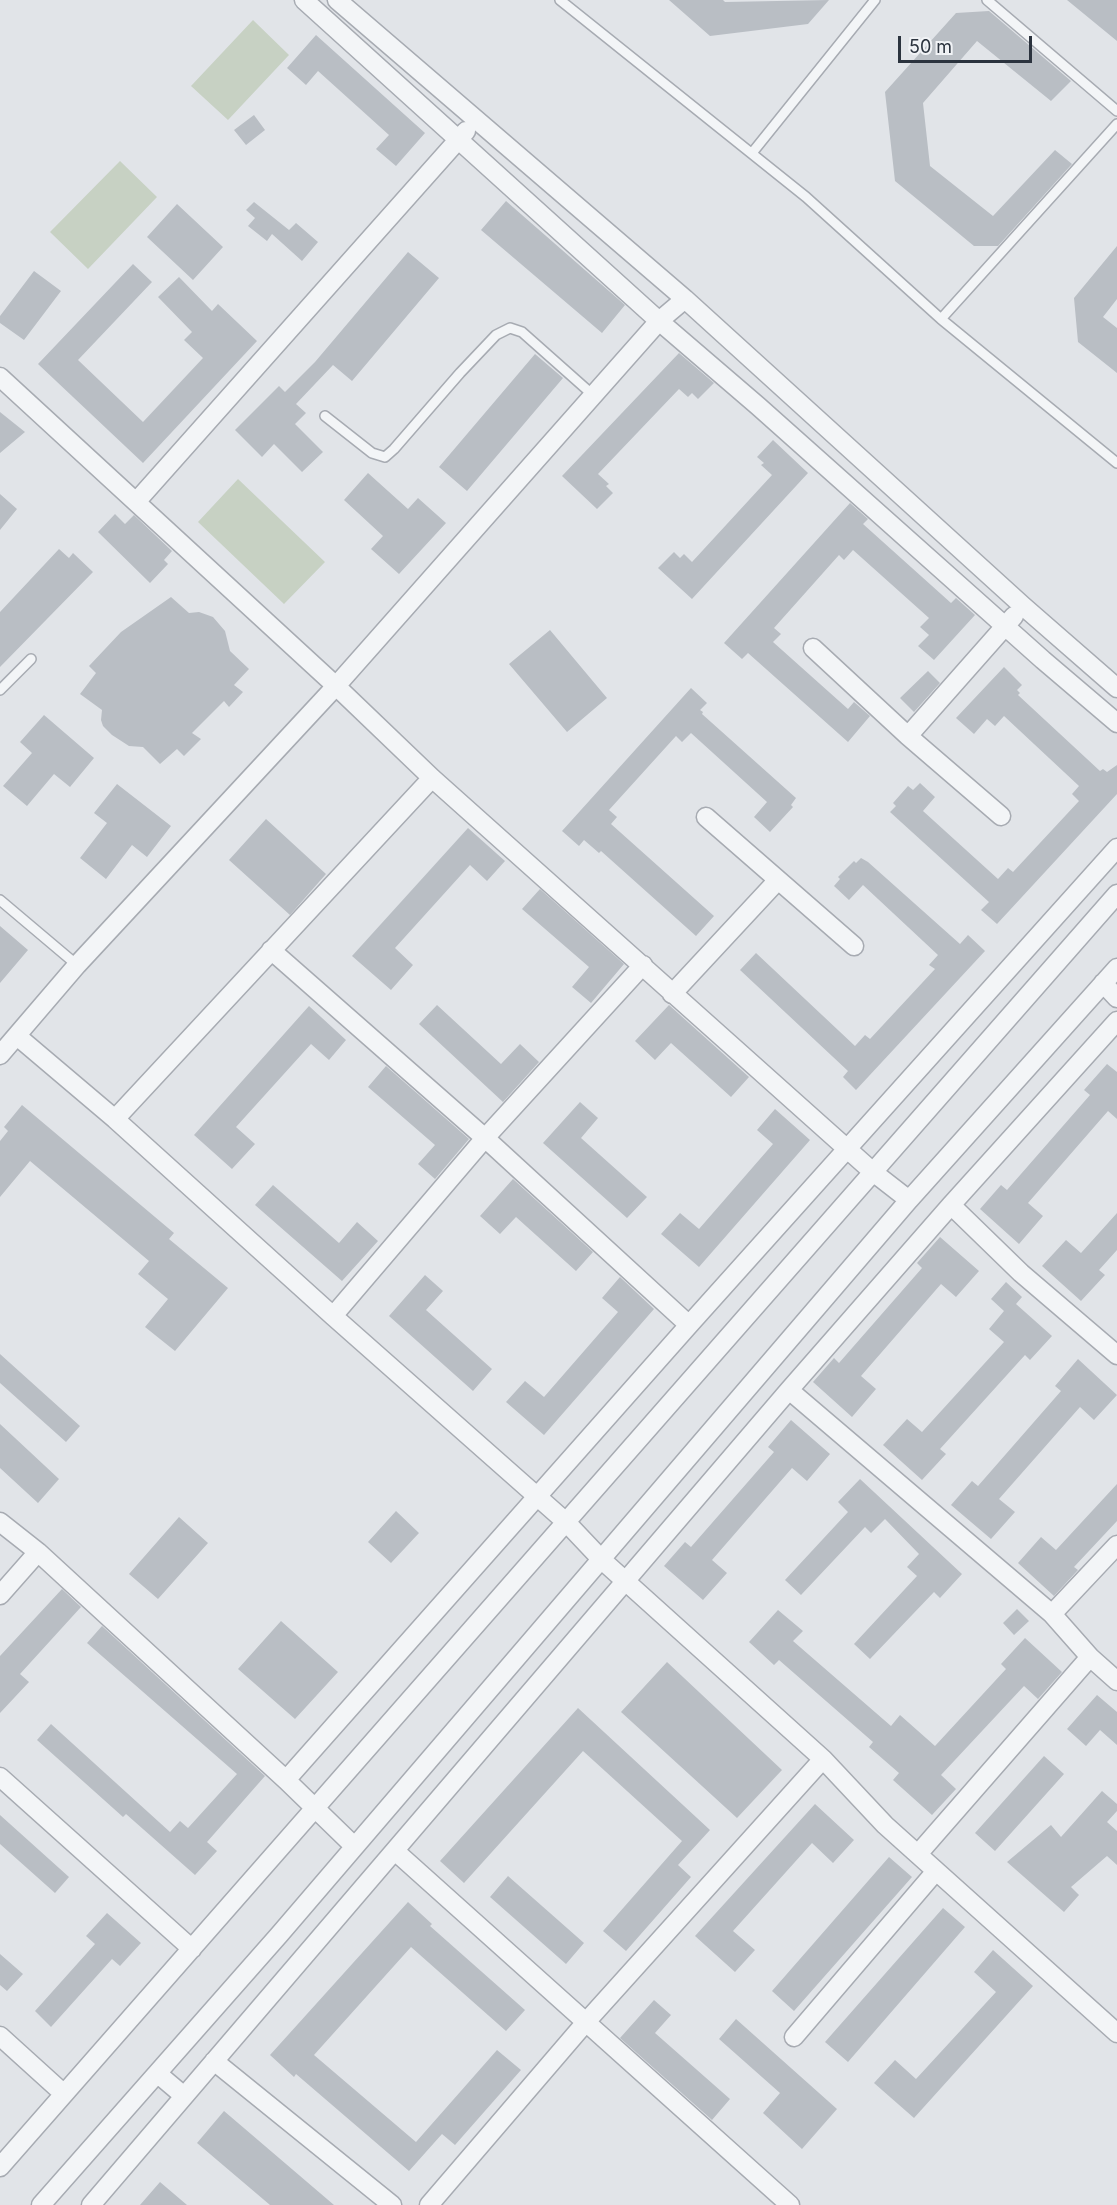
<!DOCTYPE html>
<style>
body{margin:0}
#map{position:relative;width:1117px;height:2205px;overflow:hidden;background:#e1e4e8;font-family:Inter,sans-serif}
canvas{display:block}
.scale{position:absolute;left:898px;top:36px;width:134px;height:27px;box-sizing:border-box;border:3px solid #2b333e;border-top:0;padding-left:8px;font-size:18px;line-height:21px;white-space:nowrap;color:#2b333e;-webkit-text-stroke:4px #f1f3f6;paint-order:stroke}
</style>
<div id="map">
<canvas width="1117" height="2205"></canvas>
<div class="scale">50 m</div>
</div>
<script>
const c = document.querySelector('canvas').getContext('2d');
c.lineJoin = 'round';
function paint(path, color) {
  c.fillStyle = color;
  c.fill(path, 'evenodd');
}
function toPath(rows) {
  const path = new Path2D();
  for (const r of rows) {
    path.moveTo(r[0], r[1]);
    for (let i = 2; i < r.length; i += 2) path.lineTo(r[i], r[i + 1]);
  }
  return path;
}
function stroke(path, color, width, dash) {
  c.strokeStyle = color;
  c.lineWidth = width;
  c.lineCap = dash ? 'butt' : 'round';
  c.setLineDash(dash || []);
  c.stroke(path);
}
paint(toPath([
 [253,20,289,55,228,120,191,86],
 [120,161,157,197,88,269,50,232],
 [238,479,325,562,284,604,198,522]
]), '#c7d1c3');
paint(toPath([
 [669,0,723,0,725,2,829,0,808,24,710,36],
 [1067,0,1117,0,1117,41],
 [989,11,1071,81,1051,101,977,41,923,103,930,166,993,216,1055,150,1072,164,998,246,974,246,895,181,885,92,956,13],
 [316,35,425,133,396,166,376,149,389,135,318,71,306,85,287,68],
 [254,115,265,130,246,145,234,130],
 [506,201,625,305,602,333,481,230],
 [254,202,289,230,296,223,318,242,302,261,272,234,267,241,248,226,255,218,246,210],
 [177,204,223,247,193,280,147,237],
 [1117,246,1117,299,1103,317,1117,328,1117,373,1078,342,1074,298],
 [408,252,439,278,352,381,333,365,296,404,306,413,295,424,323,452,302,472,274,444,262,457,235,430,279,386,285,392,315,362],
 [133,264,152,282,78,360,143,422,203,358,184,340,192,332,158,297,179,277,212,311,218,304,257,341,143,463,38,364],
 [34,271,61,291,24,340,0,323,0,316],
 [679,353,714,383,698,399,692,393,688,397,679,389,598,474,609,484,606,486,613,493,597,509,562,476],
 [535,354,563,378,467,491,439,467],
 [0,412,25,432,0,453],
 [773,440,808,473,692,599,658,568,674,552,680,558,684,554,692,562,772,475,761,465,764,463,757,457],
 [368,473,408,509,418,498,446,523,399,574,371,549,383,536,344,500],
 [0,494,17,509,0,530],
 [850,503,868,519,863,524,951,603,956,598,975,615,934,660,918,646,929,635,920,627,929,618,853,550,844,560,839,555,774,628,781,634,773,642,848,709,854,702,870,716,848,742,748,653,742,659,724,643],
 [115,514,125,524,134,515,172,551,164,560,168,564,150,583,98,532],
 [59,549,69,558,73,553,93,572,0,667,0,612],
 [171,597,189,613,199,612,213,617,225,631,230,651,249,669,234,685,243,692,229,707,224,701,192,733,201,739,184,756,177,749,160,764,143,747,129,746,112,735,103,726,101,720,102,710,80,694,96,673,89,666,121,632],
 [550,630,607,698,567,732,509,664],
 [1004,667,1022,685,1017,690,1020,693,1018,695,1100,771,1103,769,1107,772,1117,765,1117,794,997,924,981,910,989,902,890,812,896,806,893,803,908,786,913,790,920,783,935,797,923,811,998,879,1008,868,1013,872,1079,801,1072,794,1079,786,1004,716,995,726,987,719,974,734,956,718],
 [928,671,940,683,914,712,900,698],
 [691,688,707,703,700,710,703,712,702,714,796,798,791,805,793,807,770,832,754,817,767,802,691,733,682,742,676,736,609,810,617,817,611,824,714,916,696,936,601,851,599,853,584,840,579,846,562,831],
 [44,715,94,758,70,787,54,774,27,806,3,786,32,753,20,742],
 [117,784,171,826,147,857,132,845,106,879,80,858,107,823,94,813],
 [266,819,326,874,290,915,229,860],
 [468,828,505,861,487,881,470,865,395,948,413,965,391,990,352,956],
 [861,858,868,862,960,944,968,935,985,951,856,1090,843,1077,848,1071,740,970,756,953,855,1046,865,1035,870,1039,935,969,929,965,938,955,863,885,849,900,834,886,840,879,838,877,854,861,856,863],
 [540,889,624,964,591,1003,572,987,589,967,522,909],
 [0,926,28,950,0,983],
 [437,1005,501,1064,520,1044,539,1062,503,1102,419,1024],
 [669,1005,749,1077,731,1097,671,1043,655,1060,635,1041],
 [309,1006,346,1040,329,1060,311,1044,236,1127,255,1144,232,1169,194,1135],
 [1107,1064,1117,1072,1117,1119,1108,1111,1028,1203,1043,1216,1019,1244,980,1209,1001,1185,1007,1190,1090,1095,1084,1090],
 [386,1066,469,1139,435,1179,418,1164,435,1145,368,1087],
 [580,1102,598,1118,581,1138,647,1197,627,1218,543,1143],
 [22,1105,174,1233,169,1239,228,1288,175,1351,145,1327,168,1299,138,1274,149,1261,30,1161,0,1197,0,1141,8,1131,4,1127],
 [775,1109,810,1140,699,1267,661,1234,680,1213,699,1229,773,1144,757,1130],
 [513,1179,593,1252,576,1271,516,1217,500,1234,480,1216],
 [273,1185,339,1243,357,1222,378,1241,342,1281,255,1205],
 [1117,1213,1117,1250,1099,1270,1105,1275,1081,1301,1042,1266,1066,1240,1081,1253],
 [940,1237,979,1271,956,1297,941,1284,861,1376,876,1389,852,1417,813,1382,834,1358,839,1363,922,1268,917,1263],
 [425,1275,443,1291,426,1310,492,1369,473,1391,389,1316],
 [620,1277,654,1309,544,1435,506,1402,525,1381,544,1397,618,1312,602,1298],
 [1006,1282,1022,1297,1016,1304,1052,1336,1030,1360,1025,1355,940,1449,946,1454,922,1480,883,1445,907,1419,922,1432,1004,1342,989,1329,1004,1311,991,1299],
 [0,1354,80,1426,66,1442,0,1383],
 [1078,1359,1117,1395,1094,1420,1080,1407,999,1499,1015,1512,991,1539,951,1505,972,1481,978,1486,1061,1391,1055,1386],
 [791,1420,830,1454,807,1481,792,1468,712,1560,727,1573,703,1600,664,1566,685,1542,691,1547,774,1452,768,1447],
 [0,1424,59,1479,38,1503,0,1468],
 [860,1479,962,1574,940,1598,934,1592,870,1659,854,1644,917,1576,907,1567,919,1554,885,1519,871,1533,865,1527,801,1595,785,1580,848,1512,838,1502],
 [1117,1484,1117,1521,1074,1567,1078,1570,1054,1596,1018,1563,1041,1537,1056,1550],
 [396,1511,419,1533,391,1563,368,1542],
 [179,1517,208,1543,158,1599,129,1574],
 [62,1589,81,1607,20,1674,29,1682,0,1713,0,1656],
 [1017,1609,1029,1621,1014,1635,1003,1623],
 [778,1610,803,1631,793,1641,891,1726,900,1715,935,1746,1006,1669,1001,1664,1025,1638,1062,1672,1038,1699,1024,1686,941,1775,956,1789,932,1815,893,1780,899,1773,869,1747,873,1742,779,1660,774,1665,749,1642],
 [281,1621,338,1672,295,1719,238,1669],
 [102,1626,265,1776,207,1842,217,1851,195,1875,126,1814,123,1817,37,1740,51,1724,170,1832,180,1821,188,1828,237,1774,87,1643],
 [667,1662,782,1770,737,1818,621,1712],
 [1097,1695,1117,1712,1117,1745,1100,1730,1086,1746,1067,1729],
 [578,1708,710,1830,678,1865,691,1877,626,1951,603,1931,682,1841,583,1751,464,1883,440,1861],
 [1044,1756,1064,1774,995,1851,975,1833],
 [1102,1791,1117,1804,1117,1811,1107,1822,1117,1831,1117,1865,1107,1856,1071,1887,1079,1895,1064,1912,1007,1862,1051,1825,1061,1837],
 [815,1804,854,1840,833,1863,812,1843,733,1931,755,1950,735,1972,695,1936],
 [0,1815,69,1877,55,1893,0,1844],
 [889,1857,912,1877,794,2011,772,1991],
 [508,1876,584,1943,566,1964,490,1897],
 [408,1902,432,1924,430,1926,525,2010,506,2031,411,1947,314,2055,416,2142,497,2050,521,2070,455,2145,442,2134,409,2171,296,2074,294,2077,270,2055],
 [943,1908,965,1927,848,2062,825,2042],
 [107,1913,141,1943,120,1966,112,1959,51,2027,35,2011,95,1944,86,1936],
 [993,1950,1033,1986,914,2118,874,2083,895,2060,916,2079,996,1992,974,1972],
 [0,1954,23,1974,7,1991,0,1985],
 [654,2000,671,2015,655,2033,730,2099,712,2120,620,2038],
 [736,2019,837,2109,802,2149,763,2113,780,2093,719,2039],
 [224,2111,334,2205,270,2205,197,2143],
 [160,2182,187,2205,140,2205]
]), '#b9bec4');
const lane = toPath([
 [560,0,806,197,941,319,1117,463],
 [987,0,1117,111],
 [752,153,875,0],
 [941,319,1117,124],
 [325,416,372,453,385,457,394,449,460,373,496,335,510,328,522,332,593,395],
 [0,690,31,659],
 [0,900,77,965]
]);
const street = toPath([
 [304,0,659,321,758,406,1043,660,1117,723],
 [337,0,685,299,1023,606,1117,688],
 [0,377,336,686,432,778,873,1172,909,1200],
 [136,502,466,131],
 [813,648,908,736,1001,816],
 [908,736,1014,616],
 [706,817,854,946],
 [271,950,485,1138,689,1325],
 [1103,983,1117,998],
 [672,994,778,880],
 [17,1036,115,1119,333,1316,566,1522,602,1560,823,1759,885,1825,1117,2033],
 [0,1055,77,965,336,686,659,321,685,299],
 [115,1119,432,778],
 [951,1205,1021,1273,1117,1355],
 [333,1316,485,1138,643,965],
 [789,1390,1052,1614,1090,1657,1117,1681],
 [0,1522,38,1552,286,1780,354,1846],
 [0,1595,38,1552],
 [1052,1614,1117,1545],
 [0,1777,192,1949],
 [286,1780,689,1325,1117,848],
 [395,1851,790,2205],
 [918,1854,1090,1657],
 [0,2036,64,2094],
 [794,2037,936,1871],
 [214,2061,392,2205],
 [158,2074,184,2096],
 [0,2167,1117,894],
 [41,2205,279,1935,909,1200,1117,968],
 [91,2205,789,1390,951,1205,1117,1021],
 [429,2205,586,2022,823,1759]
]);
stroke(lane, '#a7abb2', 12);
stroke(street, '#a7abb2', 21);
stroke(lane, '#f3f5f7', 9);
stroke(street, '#f3f5f7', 18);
</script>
